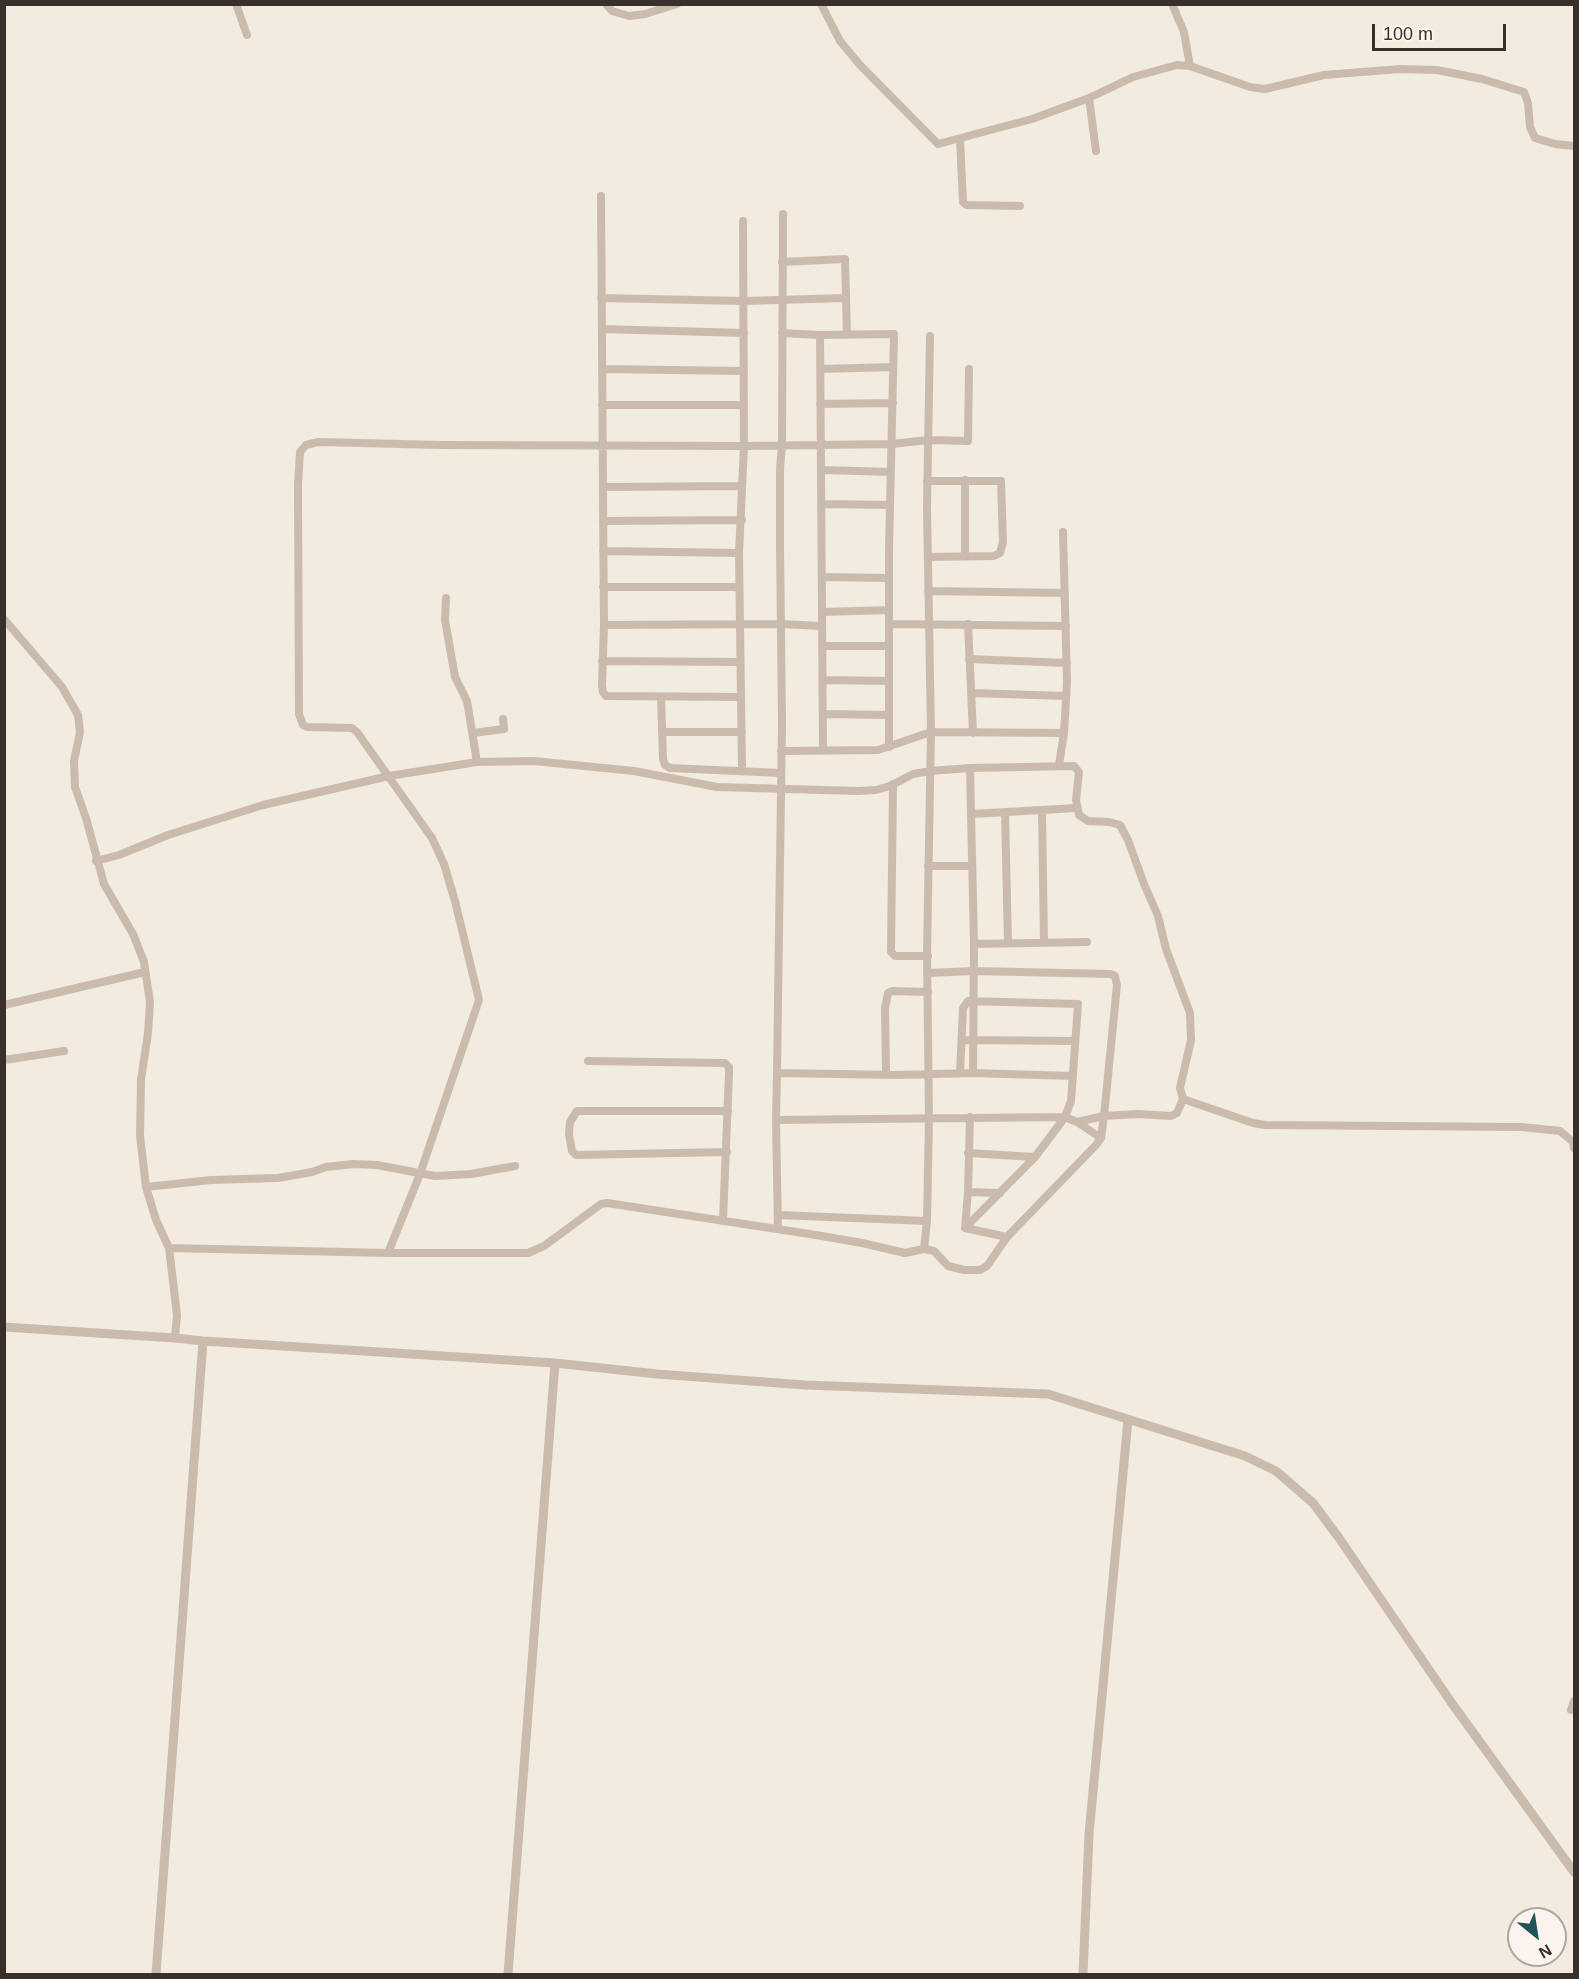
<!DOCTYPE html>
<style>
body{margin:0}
#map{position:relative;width:1579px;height:1979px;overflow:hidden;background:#f2ebe0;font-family:Arial,sans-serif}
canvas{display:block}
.frame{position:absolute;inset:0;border:6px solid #39302b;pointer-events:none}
.north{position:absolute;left:1507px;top:1907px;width:60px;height:60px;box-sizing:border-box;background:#faf4ec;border:2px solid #ada69f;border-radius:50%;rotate:150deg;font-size:16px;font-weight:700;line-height:24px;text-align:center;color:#39302b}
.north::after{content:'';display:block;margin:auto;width:21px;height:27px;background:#21535a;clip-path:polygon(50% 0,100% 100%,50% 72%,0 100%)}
.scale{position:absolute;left:1372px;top:24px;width:134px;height:27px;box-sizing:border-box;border:3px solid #39302b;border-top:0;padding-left:8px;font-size:18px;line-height:21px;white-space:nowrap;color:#39302b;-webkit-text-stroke:4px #faf4ec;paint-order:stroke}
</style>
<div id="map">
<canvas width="1579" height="1979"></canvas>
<div class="frame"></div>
<div class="north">N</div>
<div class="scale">100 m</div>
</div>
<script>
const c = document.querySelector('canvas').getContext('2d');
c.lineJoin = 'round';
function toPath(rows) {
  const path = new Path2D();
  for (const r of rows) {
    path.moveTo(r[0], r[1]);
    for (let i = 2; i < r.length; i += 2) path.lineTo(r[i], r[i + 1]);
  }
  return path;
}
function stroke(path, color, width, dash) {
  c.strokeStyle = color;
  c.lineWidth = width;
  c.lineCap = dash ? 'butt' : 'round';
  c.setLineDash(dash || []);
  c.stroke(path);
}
stroke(toPath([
 [236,4,247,35],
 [606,4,612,11,629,16,645,14,677,4],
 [821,4,840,41,860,65,938,144,1032,119,1089,98,1133,77,1177,65,1190,66,1250,87,1265,89,1324,75,1400,69,1437,70,1482,79,1524,92,1528,103,1530,127,1535,138,1555,144,1574,146],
 [1172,4,1184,32,1190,66],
 [1089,98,1096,151],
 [960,139,963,202,966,205,1020,206],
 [601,196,603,487],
 [782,262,845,259,847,335],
 [601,298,743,301,846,298],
 [602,329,744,333],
 [782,333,820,335,894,334,889,550,889,747],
 [820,335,823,750],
 [602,369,744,371],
 [821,369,893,367],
 [820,404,893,403],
 [602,405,744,405],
 [823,470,890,472],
 [965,480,965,555],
 [927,481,1001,481,1003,542,1000,553,994,556,928,557],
 [823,504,890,505],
 [603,521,742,520],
 [603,551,739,553],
 [822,577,889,578],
 [603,587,739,587],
 [928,591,1065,593],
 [446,598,445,620,455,677,467,701,477,762],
 [823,612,889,610],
 [4,619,62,687,78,715,80,732,74,761,75,787,86,818,104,884,133,934,144,962,150,1002,148,1033,141,1080,140,1136,146,1187,156,1220,169,1248,388,1253,528,1253,544,1246,601,1204,607,1203,816,1235,862,1243,905,1253,924,1249,934,1251,948,1266,964,1270,980,1270,987,1266,1007,1237,1096,1145,1101,1138,1104,1116,1138,1114,1171,1116,1177,1113,1183,1099],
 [889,624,1066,626],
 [968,624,973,733],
 [604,625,780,624,822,626],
 [823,646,889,646],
 [969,659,1067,663],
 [602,661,740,662],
 [823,680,889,681],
 [971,693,1065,696],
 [661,697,663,759,665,765,670,768,781,773],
 [741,697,606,696,603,692,602,685,604,625,603,496,603,487,742,486],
 [823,714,889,715],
 [662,732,742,732],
 [473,733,504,729,503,719],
 [781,751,878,750,931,732,1064,733],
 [1059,765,1064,733,1067,682,1063,532],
 [970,768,974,944,973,1073],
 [742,770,739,553,744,446,743,221],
 [893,784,891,952,895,956,928,956],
 [1042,811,1044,942],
 [1005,812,1008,943],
 [971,814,1077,808],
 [96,861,119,855,168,835,263,805,389,776,477,762,534,761,634,771,717,787,859,791,876,790,890,786,913,774,930,771,970,768,1074,766,1079,772,1076,800,1079,815,1088,821,1109,822,1120,825,1128,840,1144,884,1158,916,1166,949,1190,1013,1191,1040,1180,1088,1183,1099,1253,1123,1265,1125,1522,1127,1560,1131,1573,1142,1574,1148],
 [928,866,972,866],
 [974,944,1087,942],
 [927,973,974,971,1111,974,1115,976,1117,985,1104,1116,1077,1122],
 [4,1005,145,972],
 [962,1040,1075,1041],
 [4,1060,64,1051],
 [588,1061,725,1063,729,1067,729,1074,723,1220],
 [777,1073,782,723,780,546,780,469,782,445,783,214],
 [960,1073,963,1008,968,1001,1078,1004,1071,1101,1065,1117,1035,1157,965,1228],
 [886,1074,885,1008,888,993,892,991,928,992],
 [970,1117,968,1192,965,1228,1007,1237],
 [776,1120,1065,1117,1077,1122,1101,1138],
 [727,1152,576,1155,572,1151,569,1134,570,1122,577,1111,728,1111],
 [968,1153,1035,1157],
 [146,1187,211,1180,278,1178,312,1172,326,1167,353,1164,377,1165,435,1176,471,1174,515,1166],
 [968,1192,1000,1193],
 [778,1215,927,1221],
 [778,1229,776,1120,777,1073,898,1075,973,1073,1073,1076],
 [169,1248,177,1315,175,1338],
 [924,1249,927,1221,929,1118,927,953,931,732,927,508,930,336],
 [388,1253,420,1174,479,1000,455,901,444,864,432,838,357,732,352,728,307,727,303,725,299,714,298,485,300,452,306,445,318,442,441,445,744,446,892,444,928,440,968,441,969,369],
 [1571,1710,1574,1701]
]), '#cbbbac', 8);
stroke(toPath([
 [4,1327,175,1338,203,1341,555,1363],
 [156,1974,203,1341],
 [508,1974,555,1363,657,1374,805,1385,1048,1394,1245,1456,1276,1471,1313,1503,1339,1538,1451,1702,1574,1872],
 [1083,1974,1089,1834,1128,1420]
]), '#cbbbac', 9);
</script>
